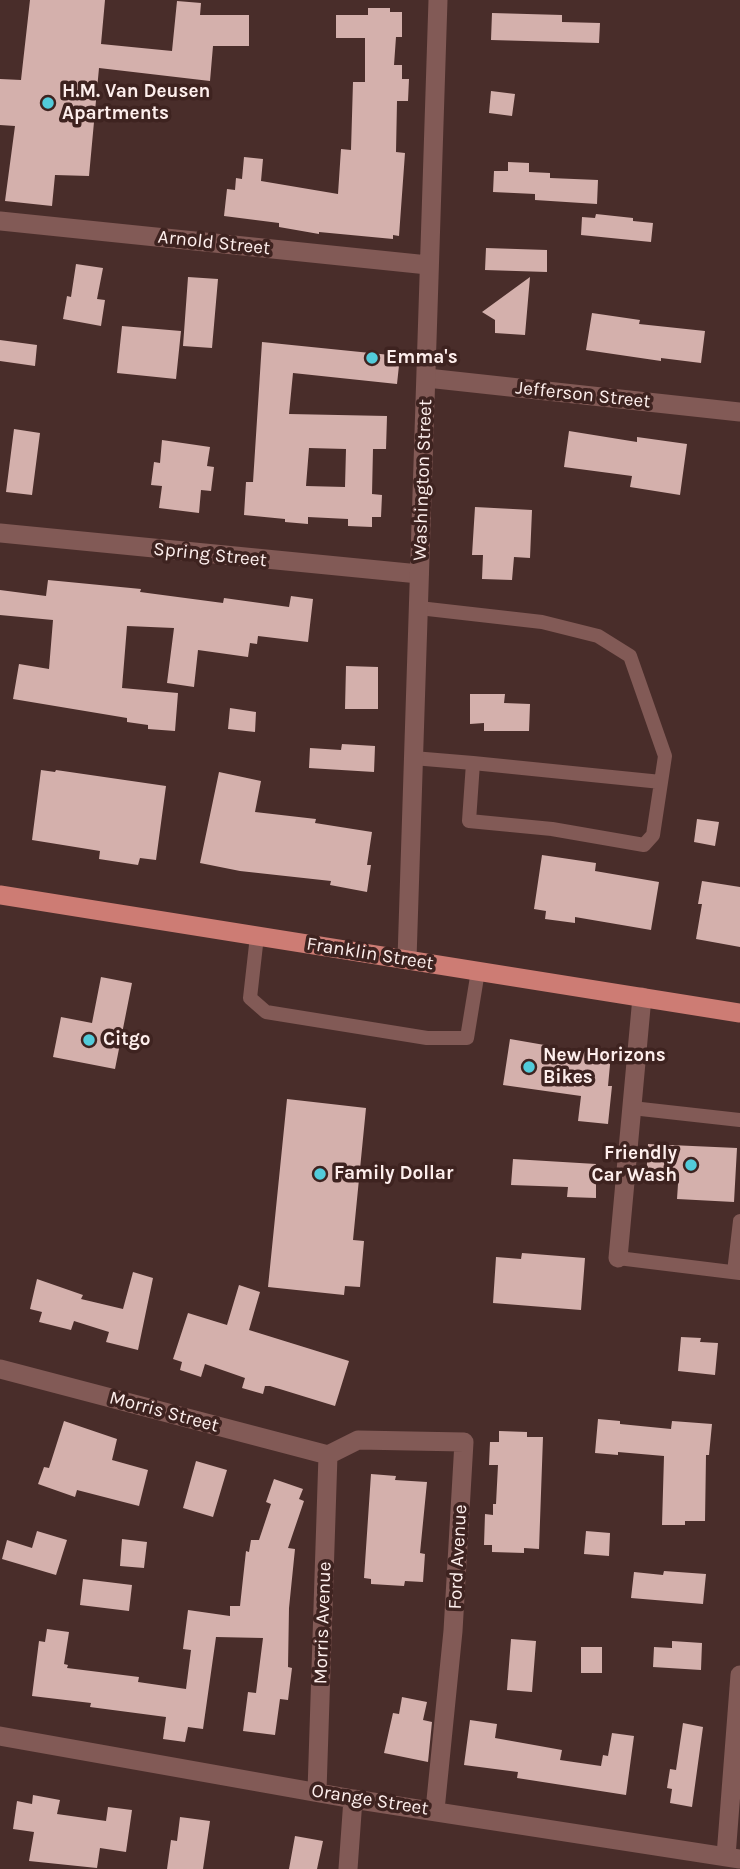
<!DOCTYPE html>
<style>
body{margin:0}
canvas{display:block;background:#492d2a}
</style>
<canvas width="740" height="1869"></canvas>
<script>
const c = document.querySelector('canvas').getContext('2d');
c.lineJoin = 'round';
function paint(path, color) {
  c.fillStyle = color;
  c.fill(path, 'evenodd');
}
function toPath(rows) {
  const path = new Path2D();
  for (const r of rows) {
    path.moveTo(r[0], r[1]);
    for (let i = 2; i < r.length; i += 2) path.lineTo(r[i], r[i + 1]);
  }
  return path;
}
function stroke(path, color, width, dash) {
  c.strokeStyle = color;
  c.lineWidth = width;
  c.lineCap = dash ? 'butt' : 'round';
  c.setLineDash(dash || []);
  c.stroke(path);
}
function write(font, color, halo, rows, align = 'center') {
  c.font = font + ' Karla,sans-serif';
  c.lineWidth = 7;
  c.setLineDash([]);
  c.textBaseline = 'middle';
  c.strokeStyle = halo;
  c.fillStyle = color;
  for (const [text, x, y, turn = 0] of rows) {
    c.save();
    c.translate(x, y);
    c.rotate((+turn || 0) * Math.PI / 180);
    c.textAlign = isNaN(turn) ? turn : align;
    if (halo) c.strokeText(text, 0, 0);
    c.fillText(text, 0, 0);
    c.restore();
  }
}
paint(toPath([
 [30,0,105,0,101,44,172,51,177,1,201,3,200,15,249,15,249,46,213,46,210,81,99,68,89,176,55,175,52,206,5,201,15,126,0,125,0,79,21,80],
 [368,8,390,8,390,12,402,12,402,37,396,37,394,65,402,65,402,79,409,79,408,101,397,101,396,152,405,153,399,236,393,235,393,239,319,232,319,234,279,227,279,223,224,216,227,189,235,190,236,178,242,179,244,157,263,159,261,181,338,194,341,149,351,150,353,82,365,82,365,38,336,38,336,15,368,15],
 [492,13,562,15,562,22,600,23,599,43,491,40],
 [491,91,515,94,512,116,489,113],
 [508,162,529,163,529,172,550,173,550,178,598,180,597,204,535,200,535,194,493,192,494,171,508,171],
 [596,214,633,218,633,221,653,223,651,242,581,235,582,217,595,218],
 [486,248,547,250,547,272,485,270],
 [76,264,103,268,97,299,105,300,101,326,63,319,67,296,71,297],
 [188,277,218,279,212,348,183,346],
 [530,277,525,335,495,333,495,320,482,312],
 [592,313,640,320,639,324,705,331,701,363,661,358,661,361,586,350],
 [122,326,181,331,176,379,117,373],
 [0,340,37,345,35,366,0,361],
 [262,342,400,356,397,384,293,373,289,414,387,416,386,449,373,449,372,494,382,495,381,517,372,517,372,527,348,526,348,519,308,517,308,524,285,522,285,519,244,515,246,482,253,482],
 [309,448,346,449,345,487,306,486],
 [14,429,40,433,32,495,6,492],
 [569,431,637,442,637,437,687,444,680,495,630,487,632,476,564,467],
 [162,440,210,447,207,466,214,467,211,491,201,490,199,513,159,508,162,486,151,485,154,462,160,463],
 [475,507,532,510,530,558,514,557,512,580,482,579,483,555,472,555],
 [48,580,141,589,140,592,223,603,224,598,289,607,291,596,313,599,308,642,258,636,257,644,250,643,248,657,198,650,194,687,167,683,174,628,127,626,122,688,178,693,175,731,148,729,148,725,127,722,127,718,13,699,19,664,49,669,53,620,0,615,0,590,46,596],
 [346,666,378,667,378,709,345,709],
 [470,694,505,694,504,703,530,704,529,731,484,731,484,723,470,724],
 [230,708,256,712,255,732,228,729],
 [342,744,375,746,374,772,309,768,310,748,341,750],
 [41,770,55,772,56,770,166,786,156,860,140,858,138,865,99,859,100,851,32,840],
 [219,772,261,781,255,812,316,819,315,823,372,832,367,865,371,865,367,892,330,885,331,881,240,871,200,863],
 [697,819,719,822,715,846,694,842],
 [542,855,596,863,595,871,659,882,651,930,575,917,575,923,545,919,546,911,534,909],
 [702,881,740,887,740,947,696,939,702,904,698,904],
 [101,977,132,983,115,1069,53,1057,61,1017,92,1023],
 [510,1039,556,1047,555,1049,611,1054,608,1086,612,1086,608,1124,578,1121,581,1096,503,1085],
 [287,1099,366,1108,353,1240,364,1241,360,1287,345,1286,344,1295,268,1287],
 [648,1144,737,1148,734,1202,677,1199,678,1184,646,1182],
 [513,1159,596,1164,596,1198,567,1197,568,1187,511,1185],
 [522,1253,585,1258,581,1310,493,1303,496,1257,521,1259],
 [133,1272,153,1278,138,1350,106,1342,109,1332,74,1321,71,1330,39,1322,42,1312,30,1309,37,1279,83,1295,81,1299,123,1309],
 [239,1285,260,1292,249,1330,349,1361,335,1406,270,1386,265,1386,263,1394,242,1388,245,1378,205,1364,201,1377,180,1370,182,1362,173,1359,188,1313,227,1325],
 [681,1337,701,1338,700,1342,718,1343,715,1375,678,1371],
 [598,1419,620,1421,620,1424,671,1429,672,1421,712,1424,709,1455,706,1455,705,1521,685,1521,685,1525,662,1525,664,1456,618,1452,618,1455,595,1453],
 [64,1421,117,1439,112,1460,148,1470,139,1506,77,1490,75,1497,38,1484,44,1467,49,1468],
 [499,1431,527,1432,527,1437,543,1437,539,1549,524,1548,524,1553,492,1552,492,1545,484,1545,485,1514,493,1515,493,1504,496,1504,498,1465,489,1465,490,1442,499,1442],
 [196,1461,227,1470,213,1517,183,1508],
 [371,1474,396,1476,395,1480,427,1482,420,1553,425,1554,423,1582,405,1581,404,1586,371,1584,371,1579,364,1578],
 [274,1479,303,1489,299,1499,304,1501,288,1548,295,1549,289,1608,288,1667,292,1668,288,1700,280,1699,275,1735,243,1731,248,1692,256,1693,263,1638,216,1637,203,1729,188,1727,185,1742,163,1739,166,1717,90,1707,91,1703,32,1696,39,1641,45,1642,47,1629,69,1632,64,1664,68,1665,67,1668,139,1677,138,1682,186,1689,191,1650,183,1649,188,1610,230,1616,230,1606,240,1606,246,1551,249,1552,251,1540,259,1540,271,1504,266,1502],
 [37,1531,67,1540,56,1575,2,1559,7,1540,32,1548],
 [586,1531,610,1533,609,1556,584,1554],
 [122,1539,147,1542,144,1568,120,1566],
 [664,1571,706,1574,703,1604,631,1598,634,1572,663,1575],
 [83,1579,132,1585,129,1611,80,1605],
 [511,1639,536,1641,532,1692,507,1690],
 [672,1641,702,1643,701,1670,653,1667,654,1647,672,1648],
 [581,1647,602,1647,602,1673,581,1673],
 [402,1697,427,1702,423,1720,432,1722,428,1762,384,1753,393,1713,399,1714],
 [470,1720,497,1724,495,1738,562,1750,560,1760,601,1766,603,1755,608,1756,612,1733,634,1736,626,1795,517,1778,518,1772,464,1765],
 [683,1723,703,1727,692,1807,670,1803,672,1789,667,1788,670,1769,676,1770],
 [33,1795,60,1800,57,1814,106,1821,108,1807,132,1810,126,1852,100,1848,97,1868,29,1861,34,1832,13,1829,17,1801,32,1804],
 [180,1817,210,1821,203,1869,167,1869,171,1840,177,1841],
 [295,1836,323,1841,317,1869,289,1869]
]), '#d4b0ac');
stroke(toPath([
 [419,608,542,622,598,636,630,656,665,756,653,835,644,845,552,829,469,821,473,763,661,782],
 [413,758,473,763],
 [257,936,250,998,266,1012,427,1038,467,1038,478,971],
 [632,1108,740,1120],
 [618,1258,740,1273],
 [734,1272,740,1221]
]), '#825a56', 14);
stroke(toPath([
 [427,378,740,412],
 [0,533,419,574],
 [618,1258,642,997],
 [0,1369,328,1455],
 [328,1455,358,1440,464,1442,453,1631,435,1810],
 [0,1736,353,1799,740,1859],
 [317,1791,328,1455],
 [726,1856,740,1675],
 [348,1869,353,1799]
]), '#825a56', 19);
stroke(toPath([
 [0,221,428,265],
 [407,959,438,0]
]), '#825a56', 19);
stroke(toPath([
 [0,895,740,1013]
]), '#cd7c74', 19);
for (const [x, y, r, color] of [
 [48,103,7,"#52cbda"],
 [372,358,7,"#52cbda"],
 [89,1040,7,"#52cbda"],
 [529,1067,7,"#52cbda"],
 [691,1165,7,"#52cbda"],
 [320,1174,7,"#52cbda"]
]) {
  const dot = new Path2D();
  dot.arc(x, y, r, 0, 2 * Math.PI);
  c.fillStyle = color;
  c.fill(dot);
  stroke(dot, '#3e2320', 2.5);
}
write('bold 19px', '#fdeeec', '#3e2320', [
 ["H.M. Van Deusen",62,92],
 ["Apartments",62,114],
 ["Emma's",386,358],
 ["Citgo",103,1040],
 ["New Horizons",543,1056],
 ["Bikes",543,1078],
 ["Friendly",677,1154,"right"],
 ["Car Wash",677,1176,"right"],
 ["Family Dollar",334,1174]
], 'left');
write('19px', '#fdeeec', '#3e2320', [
 ["Arnold Street",214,243,6],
 ["Jefferson Street",583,395,6],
 ["Washington Street",423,480,-88],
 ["Spring Street",210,555,6],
 ["Franklin Street",370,954,9],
 ["Morris Street",164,1412,15],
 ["Ford Avenue",458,1557,-87],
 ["Morris Avenue",323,1623,-88],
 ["Orange Street",370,1800,9]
]);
</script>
